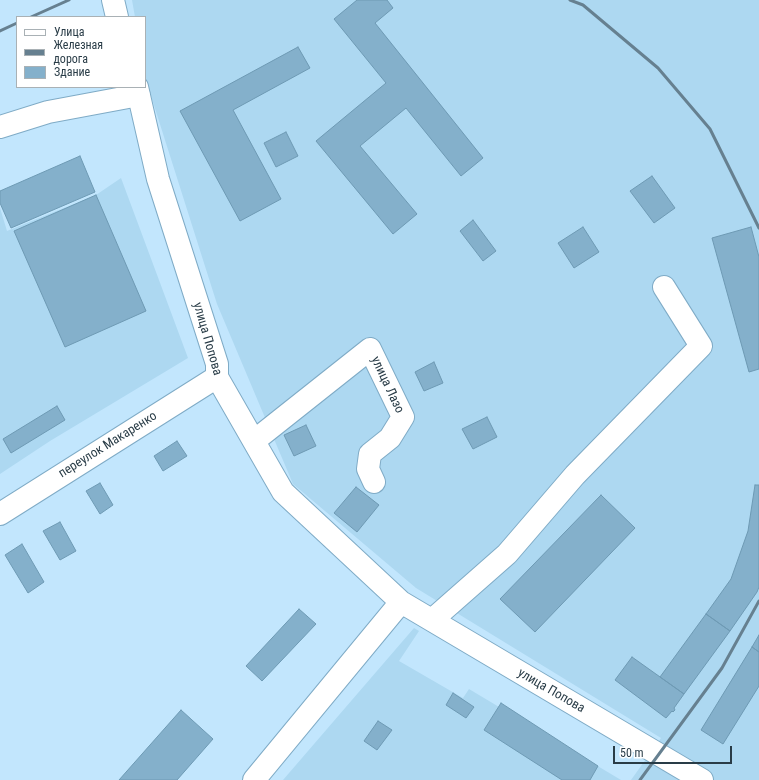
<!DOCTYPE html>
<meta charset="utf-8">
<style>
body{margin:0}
#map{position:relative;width:759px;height:780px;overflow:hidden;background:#c2e6fd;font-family:"Roboto Condensed",sans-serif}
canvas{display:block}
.legend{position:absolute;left:16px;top:16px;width:130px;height:72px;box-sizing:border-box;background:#fff;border:1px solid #a9b1b5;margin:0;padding:5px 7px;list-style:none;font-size:12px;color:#293c47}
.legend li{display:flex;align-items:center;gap:8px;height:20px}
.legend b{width:20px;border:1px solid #a9b1b5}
.scale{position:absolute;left:613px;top:746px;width:119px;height:18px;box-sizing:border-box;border:2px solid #293c47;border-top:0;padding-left:5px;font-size:12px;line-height:14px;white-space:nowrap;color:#293c47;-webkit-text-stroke:3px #fff;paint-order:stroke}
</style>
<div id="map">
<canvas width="759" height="780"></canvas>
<ul class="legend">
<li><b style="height:5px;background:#fff"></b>Улица</li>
<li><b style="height:5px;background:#668090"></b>Железная дорога</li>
<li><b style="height:11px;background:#84b0cb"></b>Здание</li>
</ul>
<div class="scale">50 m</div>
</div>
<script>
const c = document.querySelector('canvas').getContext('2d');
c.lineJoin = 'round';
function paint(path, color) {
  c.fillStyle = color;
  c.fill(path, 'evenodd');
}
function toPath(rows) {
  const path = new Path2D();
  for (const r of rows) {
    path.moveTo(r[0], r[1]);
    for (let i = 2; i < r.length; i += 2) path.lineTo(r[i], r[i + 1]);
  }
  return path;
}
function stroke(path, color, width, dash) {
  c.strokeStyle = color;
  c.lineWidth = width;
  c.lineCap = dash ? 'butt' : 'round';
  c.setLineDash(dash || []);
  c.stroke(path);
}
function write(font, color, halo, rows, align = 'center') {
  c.font = font + ' "Roboto Condensed",sans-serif';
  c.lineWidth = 4;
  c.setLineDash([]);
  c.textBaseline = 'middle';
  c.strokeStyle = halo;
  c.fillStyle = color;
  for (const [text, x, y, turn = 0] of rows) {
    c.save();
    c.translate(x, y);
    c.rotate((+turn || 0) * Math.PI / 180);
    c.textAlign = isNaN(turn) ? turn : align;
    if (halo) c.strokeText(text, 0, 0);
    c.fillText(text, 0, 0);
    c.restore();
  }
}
paint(toPath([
 [132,0,759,0,759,780,631,780,661,738,416,588,293,484,217,304,145,77,145,17,135,17],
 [121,178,188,358,50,441,0,474,0,208,7,231,96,195],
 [414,628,419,631,399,661,463,698,469,689,621,780,283,780]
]), '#add8f1');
const building = toPath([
 [357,0,387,0,393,8,375,23,483,158,461,176,406,108,360,146,417,214,393,234,316,141,386,83,334,19,357,0],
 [298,47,310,68,233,110,281,199,240,221,180,111,298,47],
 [286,132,298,156,276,167,264,143,286,132],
 [80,156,95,192,11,228,0,203,0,191,80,156],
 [652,176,675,208,654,223,630,191,652,176],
 [96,195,146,311,65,347,14,231,96,195],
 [473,220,496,251,483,261,460,231,473,220],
 [583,227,599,252,574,268,558,243,583,227],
 [751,227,759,257,759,369,749,372,712,238,751,227],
 [434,362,443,383,424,391,415,372,434,362],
 [57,406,65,420,11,453,3,439,57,406],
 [487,417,497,437,473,449,462,429,487,417],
 [306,425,316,446,294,456,284,435,306,425],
 [177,441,187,456,163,471,154,456,177,441],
 [100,483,113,505,100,514,86,491,100,483],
 [755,485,759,485,759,587,757,592,730,631,706,614,731,579,748,531,755,485],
 [356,487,379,505,357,532,334,513,356,487],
 [601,495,635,528,535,632,500,599,601,495],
 [60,522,76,551,60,560,43,531,60,522],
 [22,544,44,582,28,593,5,555,22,544],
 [299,609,316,624,262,681,246,666,299,609],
 [706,614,730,631,684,694,660,677,706,614],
 [759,635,759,652,752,647,759,635],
 [752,647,759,652,759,686,723,744,701,730,752,647],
 [632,657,684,694,674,708,675,710,673,712,672,711,666,718,615,680,632,657],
 [453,693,474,707,466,718,446,705,453,693],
 [501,703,598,766,590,780,562,780,484,730,501,703],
 [181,710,213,739,177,780,119,780,181,710],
 [378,721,392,730,377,750,364,741,378,721]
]);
paint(building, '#84b0cb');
stroke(building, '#6e9ab4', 1);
const minor = toPath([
 [113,0,117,17],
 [137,87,158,179,217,364,217,377,283,492,401,602,702,780],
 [0,127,48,112,139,95],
 [254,441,370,349,403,417,390,438,370,454,368,469,374,482],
 [0,514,217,377],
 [432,620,507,554,575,475,701,346,664,287],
 [254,780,401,602]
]);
stroke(minor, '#7fabc6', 24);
stroke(minor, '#fff', 22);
stroke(toPath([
 [570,0,583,5,658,68,710,129,759,228],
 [31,17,69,0],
 [0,31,17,23],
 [640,780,722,668,759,601]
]), '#668090', 3);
write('13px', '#293c47', '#fff', [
 ["улица Попова",207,339,74],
 ["улица Лазо",387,385,65],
 ["переулок Макаренко",108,445,-32],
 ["улица Попова",551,691,30]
]);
</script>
